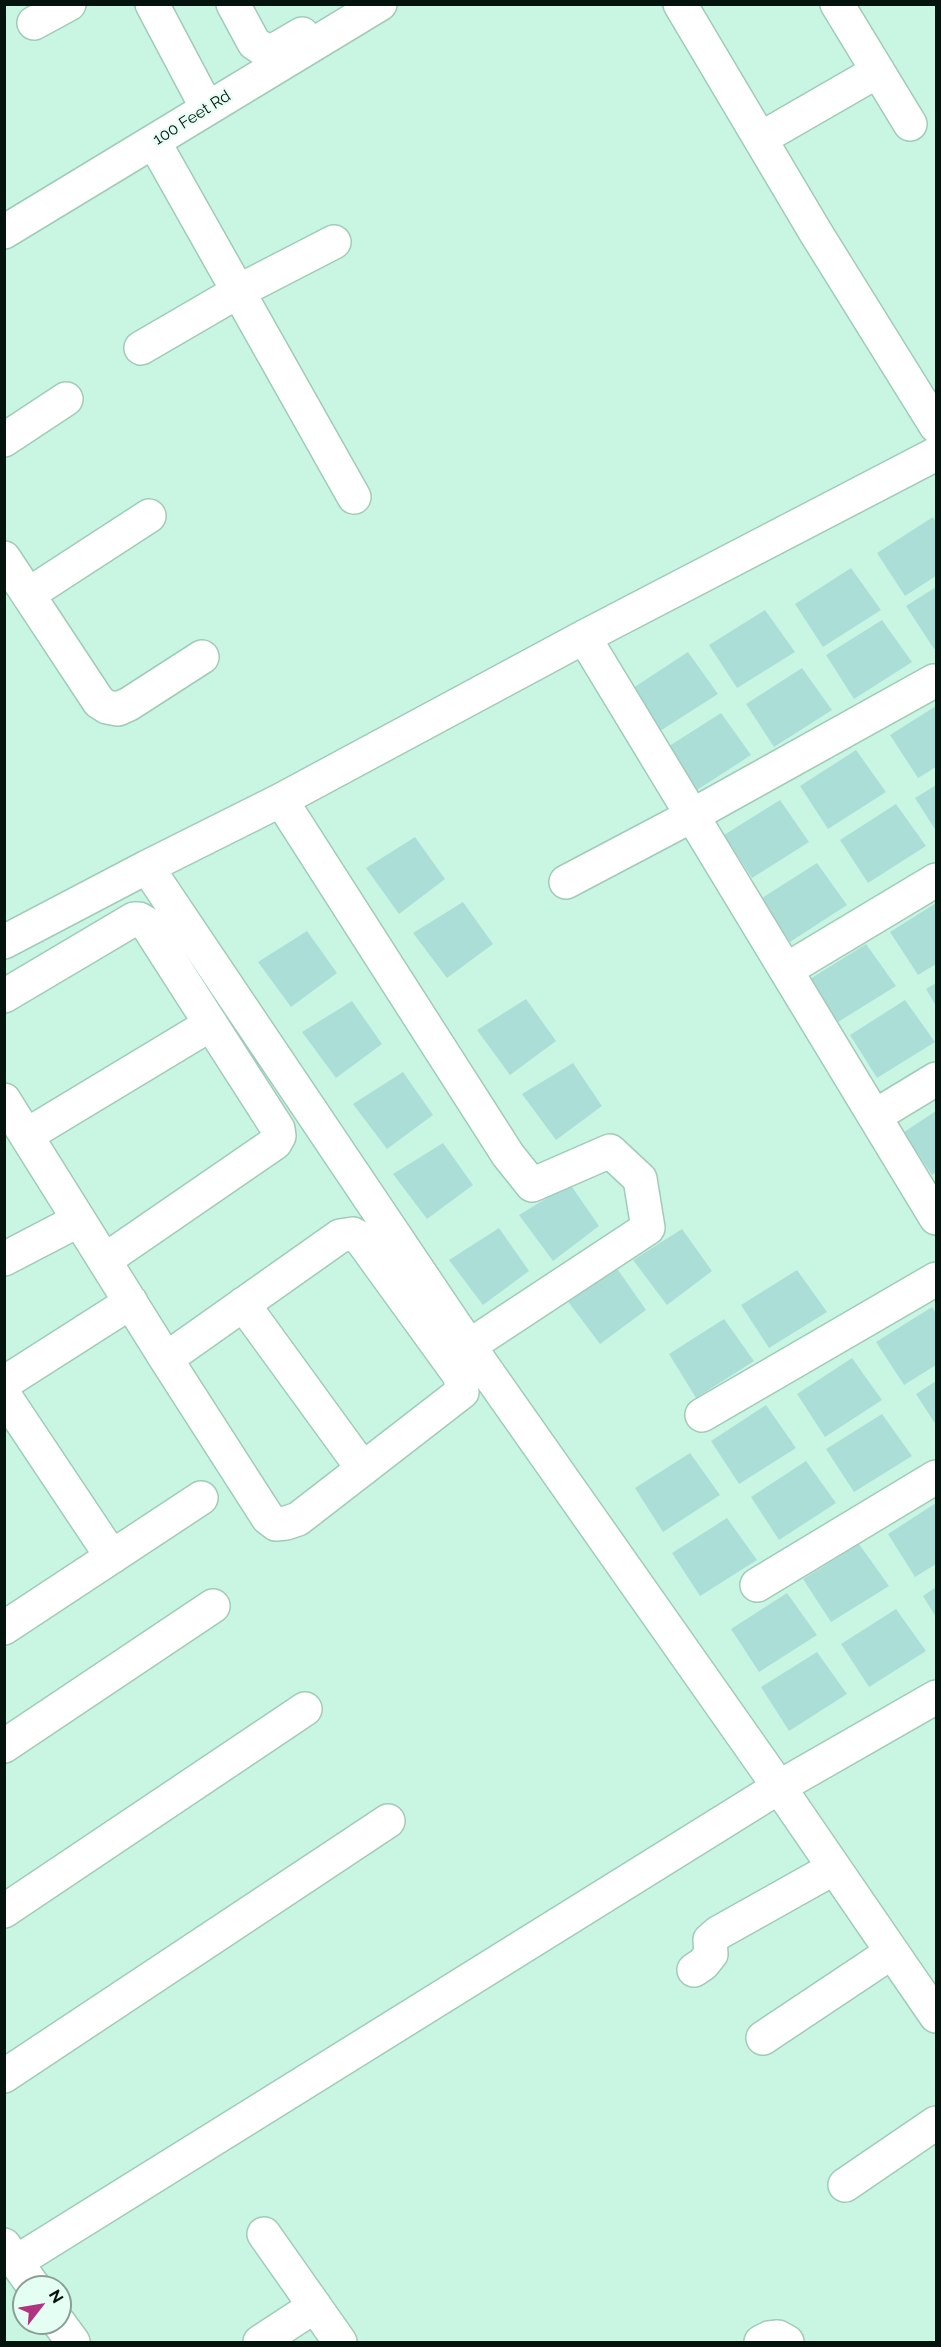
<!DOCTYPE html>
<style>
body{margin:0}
#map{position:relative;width:941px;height:2347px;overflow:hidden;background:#c9f6e3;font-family:Raleway,sans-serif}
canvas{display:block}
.frame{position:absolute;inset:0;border:6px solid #04130d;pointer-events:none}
.north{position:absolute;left:12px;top:2275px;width:60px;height:60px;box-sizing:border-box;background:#e4fef3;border:2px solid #8aa097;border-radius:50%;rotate:59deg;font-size:16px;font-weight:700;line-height:24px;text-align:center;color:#04130d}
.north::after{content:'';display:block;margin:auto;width:21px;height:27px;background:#b13280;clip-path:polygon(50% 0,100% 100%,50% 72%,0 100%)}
</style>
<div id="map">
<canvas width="941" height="2347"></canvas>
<div class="frame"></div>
<div class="north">N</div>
</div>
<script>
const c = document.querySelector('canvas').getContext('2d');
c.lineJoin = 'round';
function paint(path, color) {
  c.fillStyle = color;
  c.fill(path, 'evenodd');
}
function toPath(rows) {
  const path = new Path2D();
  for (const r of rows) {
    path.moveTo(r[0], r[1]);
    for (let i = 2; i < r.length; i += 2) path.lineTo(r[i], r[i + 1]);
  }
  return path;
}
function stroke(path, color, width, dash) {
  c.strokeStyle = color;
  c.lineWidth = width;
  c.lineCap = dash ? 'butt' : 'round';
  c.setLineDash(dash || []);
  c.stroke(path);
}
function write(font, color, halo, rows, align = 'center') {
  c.font = font + ' Raleway,sans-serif';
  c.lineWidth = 4.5;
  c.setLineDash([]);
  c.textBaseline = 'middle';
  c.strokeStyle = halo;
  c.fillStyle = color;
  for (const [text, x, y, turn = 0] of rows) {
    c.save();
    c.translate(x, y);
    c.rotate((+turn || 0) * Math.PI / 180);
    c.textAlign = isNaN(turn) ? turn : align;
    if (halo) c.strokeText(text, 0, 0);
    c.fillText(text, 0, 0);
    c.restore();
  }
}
paint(toPath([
 [933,517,936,523,936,576,905,596,877,553],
 [851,568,881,610,823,647,795,604],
 [936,587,936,648,934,649,906,606],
 [765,610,795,652,737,688,709,645],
 [882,620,912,662,854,699,826,655],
 [688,652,718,694,660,731,633,688],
 [802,668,832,710,774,747,746,704],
 [936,706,936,767,918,778,890,735],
 [721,713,751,755,694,792,666,748],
 [856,750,886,792,828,829,800,786],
 [936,785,936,831,915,798],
 [780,800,809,842,752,878,724,835],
 [896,804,926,846,868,883,840,840],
 [415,837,445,879,399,914,366,868],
 [817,863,847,905,790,942,762,898],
 [463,902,493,944,447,978,413,933],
 [936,903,936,964,918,975,890,932],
 [307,931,337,973,291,1007,258,962],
 [866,944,896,986,838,1022,810,979],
 [936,983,936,1006,926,989],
 [526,999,556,1041,510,1075,477,1030],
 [905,1000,935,1042,877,1078,850,1035],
 [352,1001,382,1044,336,1078,302,1032],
 [573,1063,602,1106,556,1140,522,1094],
 [403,1072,433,1115,387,1149,353,1104],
 [936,1111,936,1172,932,1175,904,1132],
 [443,1143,473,1185,427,1219,393,1174],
 [570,1184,599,1226,553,1261,519,1215],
 [499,1228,529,1271,483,1305,449,1260],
 [682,1229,712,1271,667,1305,633,1260],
 [616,1267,646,1310,600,1344,566,1299],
 [797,1270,827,1312,769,1348,741,1305],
 [932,1307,936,1313,936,1365,904,1385,876,1342],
 [724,1319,754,1361,696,1398,669,1354],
 [852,1358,882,1400,825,1437,797,1394],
 [936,1381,936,1425,916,1394],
 [766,1405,796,1448,739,1484,711,1441],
 [882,1414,912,1456,854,1492,826,1449],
 [690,1453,720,1495,663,1532,635,1488],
 [806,1461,836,1503,779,1540,751,1497],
 [936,1503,936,1564,915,1577,888,1534],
 [727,1518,757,1560,700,1596,672,1553],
 [859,1544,889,1586,831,1622,803,1579],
 [936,1587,936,1617,923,1596],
 [787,1593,817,1635,759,1672,731,1629],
 [896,1609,926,1651,869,1687,841,1644],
 [817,1652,847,1694,789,1731,761,1687]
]), '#acded8');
const minor = toPath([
 [152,4,207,108],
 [233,4,254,43,263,49,270,51,278,48,302,34],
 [680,4,816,233,936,426],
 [837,4,910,124],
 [34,23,69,4],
 [760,139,878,71],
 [154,142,354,497],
 [4,232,380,4],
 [141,348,239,291,334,242],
 [4,440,66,399],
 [936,454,584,637,281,800,147,867,469,1346,779,1787,936,2016],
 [4,558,99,702,107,707,118,709,129,704,202,657],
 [29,594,149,516],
 [584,637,936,1218],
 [281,800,508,1155,532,1185,610,1151,640,1179,648,1228,469,1346],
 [566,882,693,815,934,681],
 [4,942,147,867],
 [786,970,936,880],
 [4,996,134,919,139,919,146,923,278,1129,279,1136,275,1143,105,1260],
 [4,1100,166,1359,268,1518,276,1524,286,1523,298,1519,462,1392,460,1376,360,1238,353,1234,340,1236,166,1359],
 [875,1116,936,1079],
 [27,1135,211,1024],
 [4,1259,79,1220],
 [243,1304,363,1469],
 [4,1383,131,1302],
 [4,1395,112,1557],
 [702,1415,936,1279],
 [757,1585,936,1477],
 [4,1628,201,1498],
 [4,1746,213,1606],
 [4,1911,305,1709],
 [694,1970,703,1964,711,1954,710,1940,718,1933,834,1868],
 [763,2038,892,1952],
 [4,2076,388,1821],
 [845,2185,936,2123],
 [264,2234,340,2342],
 [4,2245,34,2287],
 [16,2262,779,1787,936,1697],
 [59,2323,73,2342],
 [260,2342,315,2306],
 [761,2342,769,2338,778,2337,787,2342]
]);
stroke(minor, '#a0cbb9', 36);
stroke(minor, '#fff', 33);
write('16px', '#04130d', '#e4fef3', [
 ["100 Feet Rd",192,118,-32]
]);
</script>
